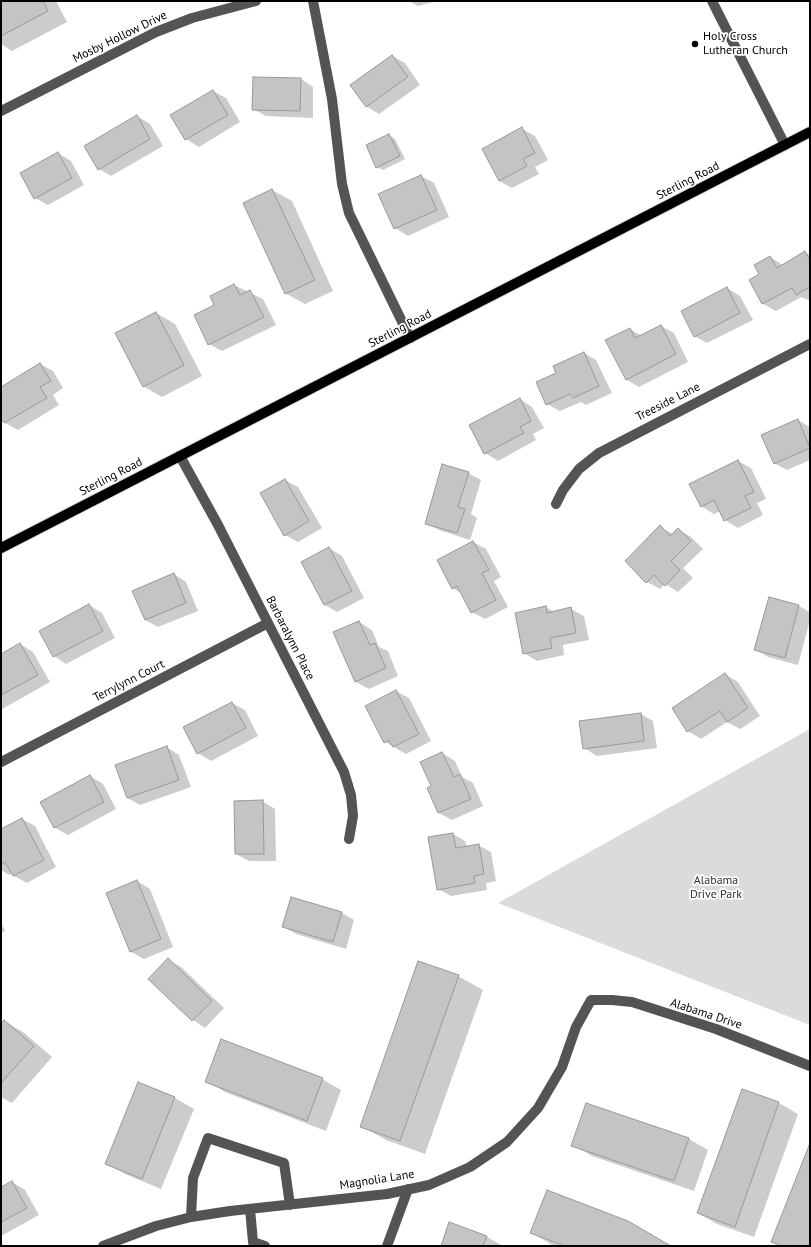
<!DOCTYPE html>
<style>
body{margin:0}
#map{position:relative;width:811px;height:1247px;overflow:hidden;background:#fff;font-family:"PT Sans",sans-serif}
canvas{display:block}
.frame{position:absolute;inset:0;border:2px solid #000;pointer-events:none}
</style>
<div id="map">
<canvas width="811" height="1247"></canvas>
<div class="frame"></div>
</div>
<script>
const c = document.querySelector('canvas').getContext('2d');
c.lineJoin = 'round';
function paint(path, color) {
  c.fillStyle = color;
  c.fill(path, 'evenodd');
}
function toPath(rows) {
  const path = new Path2D();
  for (const r of rows) {
    path.moveTo(r[0], r[1]);
    for (let i = 2; i < r.length; i += 2) path.lineTo(r[i], r[i + 1]);
  }
  return path;
}
function stroke(path, color, width, dash) {
  c.strokeStyle = color;
  c.lineWidth = width;
  c.lineCap = dash ? 'butt' : 'round';
  c.setLineDash(dash || []);
  c.stroke(path);
}
function write(font, color, halo, rows, align = 'center') {
  c.font = font + ' "PT Sans",sans-serif';
  c.lineWidth = 3.5;
  c.setLineDash([]);
  c.textBaseline = 'middle';
  c.strokeStyle = halo;
  c.fillStyle = color;
  for (const [text, x, y, turn = 0] of rows) {
    c.save();
    c.translate(x, y);
    c.rotate((+turn || 0) * Math.PI / 180);
    c.textAlign = isNaN(turn) ? turn : align;
    if (halo) c.strokeText(text, 0, 0);
    c.fillText(text, 0, 0);
    c.restore();
  }
}
paint(toPath([
 [810,729,810,1025,498,903]
]), '#dbdbdb');
paint(toPath([
 [1,1,56,1,67,22,12,51,1,44],
 [409,1,436,1,418,6],
 [392,56,405,63,420,85,379,114,366,106],
 [301,79,313,87,313,118,266,116,253,109],
 [213,91,226,98,240,122,199,147,186,139],
 [137,116,150,124,163,146,111,176,99,169],
 [522,129,535,136,548,160,535,167,539,174,512,188,499,181],
 [389,135,395,139,405,159,383,170,377,167],
 [58,153,71,161,84,185,48,205,35,198],
 [421,176,434,183,449,217,408,236,395,228],
 [272,190,292,201,333,291,305,304,285,293],
 [805,253,810,255,810,301,801,297,776,311,763,304,750,281,761,275,770,257,783,265],
 [234,285,263,299,276,325,222,351,209,344,215,306],
 [727,288,740,296,753,320,707,343,694,336],
 [156,313,175,324,202,376,162,397,143,386],
 [661,326,674,333,688,362,639,387,627,380,607,341,630,329,642,336],
 [584,353,596,360,612,393,586,405,581,402,560,411,547,404,557,374],
 [40,364,53,371,63,388,53,395,59,405,18,430,5,423,1,416,1,388],
 [520,399,532,407,544,428,533,434,536,440,498,461,485,453],
 [798,420,810,427,810,460,787,470,774,463],
 [738,461,751,468,766,499,757,503,763,515,738,528,725,520,720,511,714,514,701,506],
 [468,473,481,480,471,514,477,518,470,540,439,530,426,523],
 [285,480,298,487,322,528,298,542,285,535],
 [660,527,673,534,678,529,691,537,703,549,683,568,693,578,678,592,665,584,660,589,647,582],
 [473,542,486,549,501,577,494,581,508,607,485,619,472,612,463,594,452,588],
 [329,548,342,556,364,598,337,612,325,605],
 [174,574,186,582,198,611,158,627,145,620],
 [770,598,799,606,810,612,810,620,798,665,768,657,755,649],
 [89,605,102,613,115,638,66,664,54,656],
 [546,607,554,612,571,609,584,616,589,640,563,645,564,655,537,661,524,653],
 [359,622,372,630,379,647,388,651,398,676,369,689,356,682],
 [20,644,33,652,50,682,2,709,1,655],
 [725,674,738,682,760,716,740,729,727,722,701,739,688,731,673,708],
 [396,691,409,698,431,741,406,754,385,742],
 [232,703,245,710,258,736,211,761,198,753],
 [641,714,653,721,657,748,597,756,584,748],
 [166,747,179,755,191,787,140,805,127,798],
 [442,753,455,761,462,777,473,783,483,806,452,820,439,813,428,789,432,787],
 [90,776,103,784,116,809,68,835,55,828,42,802],
 [262,801,275,809,276,861,249,861,236,854],
 [22,819,35,826,56,867,27,883,14,876,12,873,9,875,1,870,1,830],
 [453,834,465,841,467,847,478,845,491,852,496,881,486,883,487,890,451,896,438,889],
 [137,881,150,889,173,947,144,959,131,952,108,893],
 [342,913,354,920,346,949,296,934,283,926],
 [1,923,5,931,1,933],
 [168,960,181,967,224,1008,205,1028,193,1020,149,979],
 [458,976,483,990,425,1154,386,1140,361,1126],
 [4,1021,23,1032,52,1057,12,1103,1,1097,1,1025],
 [322,1079,341,1090,326,1131,225,1092,206,1081],
 [139,1083,175,1098,194,1109,161,1189,125,1174,106,1163],
 [742,1090,779,1103,798,1114,754,1237,717,1224,698,1213],
 [689,1139,708,1150,694,1191,592,1156,573,1145],
 [12,1182,25,1190,39,1215,1,1236,1,1189],
 [450,1223,487,1237,503,1246,442,1246],
 [532,1233,670,1246,554,1246]
]), '#0003');
const building = toPath([
 [1,1,43,1,48,11,1,36,1,1],
 [392,55,408,77,366,107,350,85,392,55],
 [253,77,301,78,300,111,252,110,253,77],
 [213,90,228,115,185,140,170,115,213,90],
 [137,115,150,139,98,170,84,146,137,115],
 [522,127,535,153,523,159,527,166,499,181,482,149,522,127],
 [389,134,400,156,376,168,366,145,389,134],
 [58,152,72,178,34,199,20,173,58,152],
 [421,175,437,210,394,229,378,194,421,175],
 [272,189,315,280,285,294,243,203,272,189],
 [805,251,810,260,810,287,796,295,792,288,762,304,749,280,759,274,754,265,770,256,777,268,805,251],
 [234,284,240,295,250,290,264,317,208,345,194,315,214,305,210,296,234,284],
 [727,287,740,313,694,337,681,311,727,287],
 [156,312,184,365,143,387,115,333,156,312],
 [661,325,676,354,626,380,605,340,630,328,635,338,661,325],
 [584,352,599,386,573,398,570,394,546,405,536,382,556,373,553,366,584,352],
 [40,363,51,381,40,387,47,398,4,423,1,418,1,387,40,363],
 [520,398,531,421,520,427,524,433,484,454,469,425,520,398],
 [798,419,810,448,774,464,761,435,798,419],
 [738,460,754,492,745,496,751,508,724,521,714,500,701,507,689,484,738,460],
 [442,464,469,472,458,507,465,509,457,533,425,524,442,464],
 [285,479,309,521,284,536,260,493,285,479],
 [660,525,670,536,678,528,691,541,671,561,680,570,665,586,654,575,646,583,625,561,660,525],
 [473,541,489,570,482,573,496,600,471,613,457,586,452,589,437,560,473,541],
 [329,547,352,591,324,605,301,562,329,547],
 [174,573,186,603,145,620,132,591,174,573],
 [769,597,799,605,785,658,754,650,769,597],
 [89,604,103,631,53,657,39,631,89,604],
 [546,606,547,613,571,607,576,633,550,638,552,648,523,654,515,613,546,606],
 [359,621,370,645,375,643,386,668,355,682,333,632,359,621],
 [20,643,38,675,1,695,1,654,20,643],
 [725,673,748,708,727,722,720,711,687,732,672,708,725,673],
 [396,690,419,734,393,747,389,740,384,743,365,706,396,690],
 [232,702,246,728,197,754,183,727,232,702],
 [641,713,644,741,583,749,579,721,641,713],
 [167,746,179,780,127,798,115,765,167,746],
 [442,752,454,777,460,774,471,799,438,813,427,788,431,786,420,762,442,752],
 [90,775,104,802,54,828,40,802,90,775],
 [263,800,264,854,235,854,234,801,263,800],
 [22,818,44,860,13,876,5,862,1,865,1,829,22,818],
 [453,833,456,848,479,844,484,874,474,876,475,883,437,890,428,837,453,833],
 [137,880,161,939,130,952,106,893,137,880],
 [291,897,342,912,333,942,282,927,291,897],
 [168,958,212,1001,192,1021,148,979,168,958],
 [418,961,459,975,400,1141,360,1127,418,961],
 [4,1020,34,1046,1,1083,1,1024,4,1020],
 [221,1039,323,1078,307,1121,205,1082,221,1039],
 [138,1082,175,1097,142,1179,105,1164,138,1082],
 [742,1089,779,1102,735,1227,697,1213,742,1089],
 [586,1103,689,1138,674,1181,571,1146,586,1103],
 [810,1143,810,1246,782,1246,771,1242,810,1143],
 [12,1181,27,1208,1,1222,1,1187,12,1181],
 [547,1190,628,1221,671,1246,565,1246,530,1233,547,1190],
 [449,1222,487,1236,483,1246,441,1246,449,1222]
]);
paint(building, '#c4c4c4');
stroke(building, '#989898', 1);
const major = toPath([
 [1,548,810,132]
]);
stroke(major, '#dbdbdb', 12);
stroke(toPath([
 [313,1,332,99,342,184,349,213,410,338],
 [712,1,785,145],
 [1,111,156,32,192,18,256,1],
 [180,456,218,525,344,772,351,795,353,816,349,839],
 [556,504,563,490,579,469,599,453,810,344],
 [1,762,268,623],
 [250,1209,253,1242,265,1246],
 [191,1217,193,1178,208,1138,284,1163,290,1205],
 [103,1246,156,1226,191,1217,230,1211,387,1194,429,1185,470,1167,507,1142,538,1108,562,1067,576,1027,591,1000,612,1000,632,1002,716,1029,810,1066],
 [387,1246,408,1189]
]), '#545454', 10);
stroke(major, '#000', 10);
for (const [x, y, r, color] of [
 [695,44,4,"#000"]
]) {
  const dot = new Path2D();
  dot.arc(x, y, r, 0, 2 * Math.PI);
  c.fillStyle = color;
  c.fill(dot);
  stroke(dot, '#fff', 1.5);
}
write('12px', '#000', '#fff', [
 ["Mosby Hollow Drive",120,37,-26],
 ["Sterling Road",688,181,-27],
 ["Sterling Road",400,329,-27],
 ["Treeside Lane",668,402,-27],
 ["Sterling Road",111,477,-27],
 ["Barbaralynn Place",290,638,63],
 ["Terrylynn Court",129,681,-27],
 ["Alabama Drive",706,1014,18],
 ["Magnolia Lane",377,1180,-9]
]);
write('12px', '#000', '#fff', [
 ["Holy Cross",703,37],
 ["Lutheran Church",703,51]
], 'left');
write('12px', '#323232', '#fff', [
 ["Alabama",716,881],
 ["Drive Park",716,895]
]);
</script>
